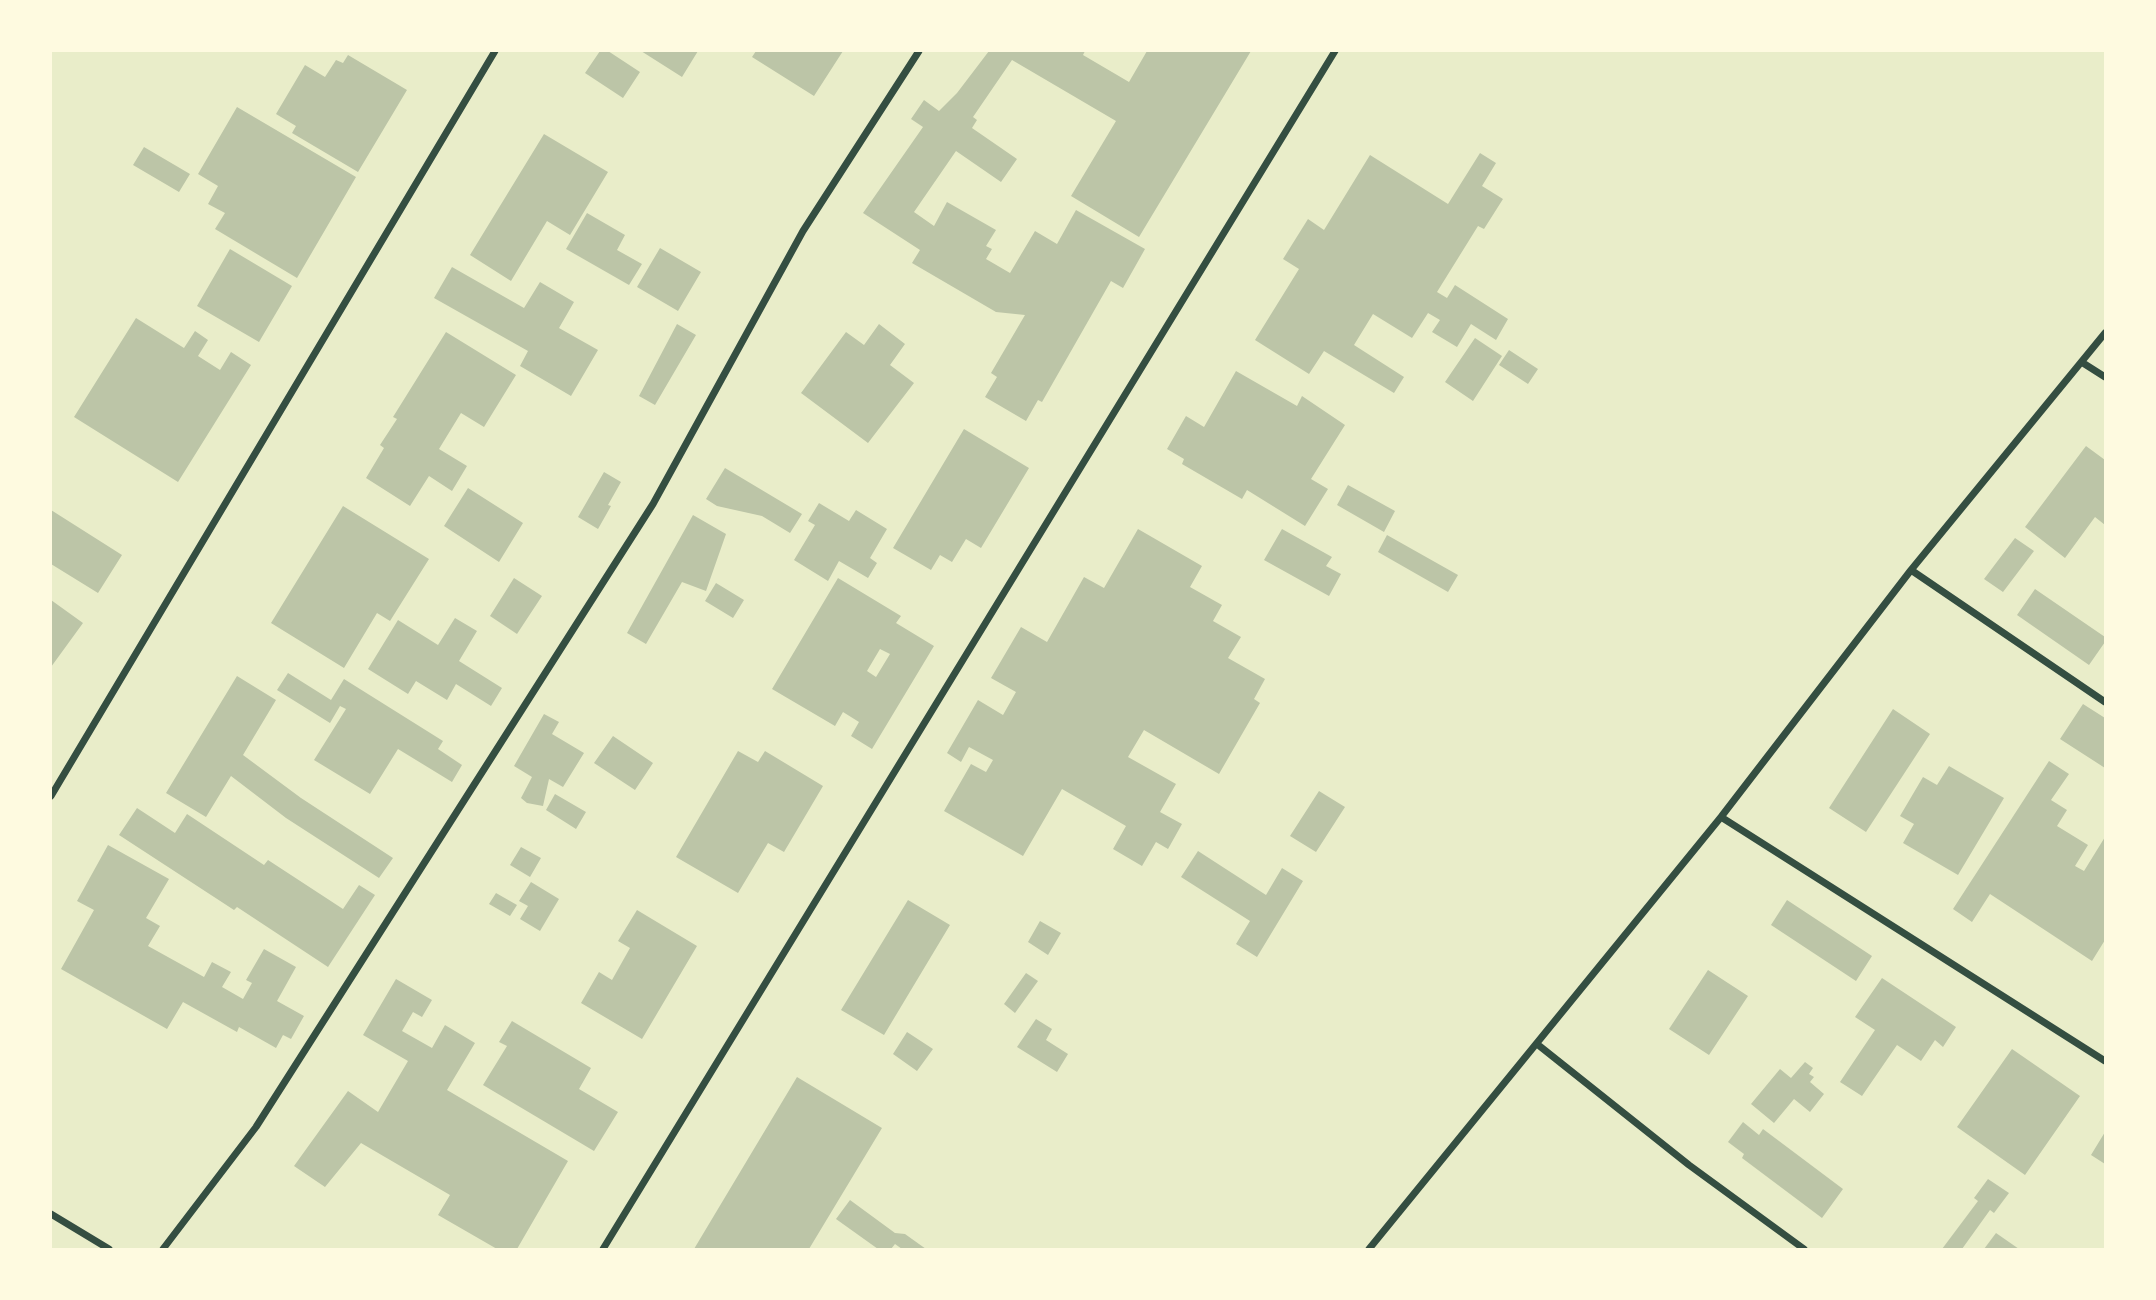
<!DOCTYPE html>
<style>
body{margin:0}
#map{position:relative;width:2156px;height:1300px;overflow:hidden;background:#e9edc9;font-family:Cabin,sans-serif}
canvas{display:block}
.frame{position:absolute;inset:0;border:52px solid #fefae0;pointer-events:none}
</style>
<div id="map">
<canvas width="2156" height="1300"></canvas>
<div class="frame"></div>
</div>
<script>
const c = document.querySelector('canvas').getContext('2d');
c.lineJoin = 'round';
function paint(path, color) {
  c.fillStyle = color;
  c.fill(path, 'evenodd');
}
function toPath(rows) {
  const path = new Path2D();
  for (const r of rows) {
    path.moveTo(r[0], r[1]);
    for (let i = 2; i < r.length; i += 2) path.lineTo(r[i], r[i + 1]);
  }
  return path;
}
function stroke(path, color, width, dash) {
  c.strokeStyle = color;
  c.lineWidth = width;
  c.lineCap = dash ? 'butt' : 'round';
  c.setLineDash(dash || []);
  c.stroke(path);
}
paint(toPath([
 [600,51,608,51,640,72,623,98,585,73],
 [641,51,698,51,682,77],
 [756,51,843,51,814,96,752,57],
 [989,51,1085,51,1083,55,1129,82,1147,51,1251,51,1139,237,1071,196,1116,121,1012,60,973,117,977,120,972,128,1017,159,1001,182,956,151,914,212,934,226,947,202,996,230,986,246,992,249,986,259,1010,273,1035,231,1057,244,1076,210,1145,249,1123,288,1111,281,1042,402,1038,400,1026,421,985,397,997,377,991,373,1025,315,996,312,912,263,920,250,863,213,923,127,911,119,924,100,939,111,957,93],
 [348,55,407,90,358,172,292,133,296,126,276,114,305,65,325,77,336,60,343,63],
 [237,107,356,177,297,278,215,229,225,213,208,204,218,186,198,174],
 [544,134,608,172,570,235,547,221,511,281,470,255],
 [144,147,190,174,179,192,133,165],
 [1480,153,1496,163,1482,186,1503,199,1484,229,1478,226,1437,292,1447,298,1455,285,1508,319,1496,340,1471,324,1457,347,1432,332,1440,320,1428,313,1412,338,1373,314,1354,345,1404,377,1394,393,1324,351,1309,374,1255,340,1299,269,1283,259,1308,219,1324,230,1370,155,1448,204],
 [587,213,625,235,617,250,642,264,629,285,566,249],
 [660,248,701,272,678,311,637,287],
 [230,249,292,286,259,342,197,306],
 [452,267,524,308,540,282,574,302,559,328,598,350,571,396,520,366,528,351,434,298],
 [136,318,184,348,195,331,208,340,198,356,220,370,231,352,251,365,178,482,74,417],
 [677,324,696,335,655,405,639,396],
 [879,324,905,344,890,365,914,383,868,443,801,393,846,332,864,345],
 [446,332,516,375,484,427,461,413,439,449,467,466,452,491,429,476,410,506,366,478,384,448,380,445,397,419,393,417],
 [1475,338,1502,356,1473,401,1445,382],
 [1509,350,1538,369,1528,384,1499,365],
 [1236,371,1297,406,1302,396,1345,425,1311,479,1328,489,1305,526,1247,490,1242,499,1182,464,1184,459,1167,449,1186,416,1204,427],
 [964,429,1029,468,981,548,966,539,952,562,940,555,931,570,893,548],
 [2086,446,2105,460,2105,525,2095,517,2065,558,2025,527],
 [725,468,802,514,790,533,762,516,717,506,706,499],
 [604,472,621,482,608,505,611,506,598,529,578,517],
 [1348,485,1395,511,1384,532,1337,505],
 [468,488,523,523,499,562,444,526],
 [819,503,849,521,856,510,887,529,870,558,877,563,868,578,839,561,828,581,794,560,815,525,808,521],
 [343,506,429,559,390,621,377,613,344,668,271,623],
 [51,510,122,555,98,593,51,564],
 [693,515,726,534,706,591,682,582,646,644,627,633],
 [1138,529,1202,566,1190,587,1222,605,1213,621,1241,637,1228,658,1265,679,1254,699,1260,703,1219,774,1144,730,1128,757,1176,784,1160,812,1182,824,1168,849,1156,842,1142,866,1113,849,1126,826,1062,789,1023,856,944,811,971,764,986,772,993,760,969,747,961,762,947,753,978,700,1003,715,1016,692,991,678,1021,627,1047,642,1084,577,1104,588],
 [1282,529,1332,557,1326,566,1341,574,1329,596,1264,560],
 [1387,535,1458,575,1448,592,1378,552],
 [2015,538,2034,551,2003,592,1984,579],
 [514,578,542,596,517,634,490,616],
 [838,578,901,616,896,623,934,646,872,749,851,736,859,722,843,712,835,726,772,689],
 [880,649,890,654,876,677,867,671],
 [716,583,744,600,733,618,705,601],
 [2035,589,2105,637,2105,642,2089,665,2017,615],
 [51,600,83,623,51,667],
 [455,618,477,631,459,661,502,688,491,706,456,684,447,700,416,681,408,694,368,669,398,620,438,645],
 [288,673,331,700,344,679,443,741,438,749,462,765,452,782,398,749,370,794,314,760,346,709,340,706,330,723,277,690],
 [237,676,276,700,243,755,301,798,393,858,379,878,286,818,231,776,206,817,166,793],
 [2083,704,2105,718,2105,768,2060,739],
 [1893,709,1930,734,1866,832,1829,808],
 [544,714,559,722,552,734,584,753,563,787,549,779,543,806,527,803,521,798,532,777,514,766],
 [613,736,653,763,635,790,594,763],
 [738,751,758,762,765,751,823,786,784,852,768,843,738,893,676,857],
 [2049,761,2069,774,2051,800,2067,810,2057,826,2088,845,2075,866,2084,871,2105,837,2105,940,2092,961,1990,894,1972,922,1953,909],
 [1949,766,2004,798,1958,875,1903,843,1914,824,1900,816,1923,777,1937,785],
 [1319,791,1345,807,1316,852,1290,836],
 [555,794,586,812,576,829,546,810],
 [137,808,175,833,187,814,264,865,268,860,343,909,359,885,375,895,328,967,237,907,234,910,119,835],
 [108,845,169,879,146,918,160,926,148,946,204,977,212,962,231,972,222,987,243,999,252,983,246,980,264,949,296,967,277,1001,304,1016,291,1039,283,1035,276,1048,239,1027,237,1032,183,1002,167,1029,61,969,94,910,77,901],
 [521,847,541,858,530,877,510,865],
 [1198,851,1266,895,1282,868,1303,881,1257,957,1236,944,1250,921,1181,877],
 [531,882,559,899,540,931,520,919,528,906,519,901],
 [496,893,517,905,510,916,489,904],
 [908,900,950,925,884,1035,841,1010],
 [1787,900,1872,956,1856,981,1771,925],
 [637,910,697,946,642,1039,581,1003,599,972,612,980,630,948,618,941],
 [1040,921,1061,933,1048,955,1028,942],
 [1708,970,1748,996,1709,1055,1669,1029],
 [1026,973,1038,981,1015,1013,1004,1004],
 [1882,978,1956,1027,1943,1047,1935,1040,1921,1061,1897,1045,1862,1096,1840,1082,1875,1030,1855,1017],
 [396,979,432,1000,422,1017,413,1012,402,1031,432,1048,445,1025,475,1043,447,1090,568,1161,517,1249,497,1249,438,1215,450,1195,361,1143,325,1187,294,1166,348,1091,378,1112,408,1061,363,1035],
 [1036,1019,1052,1029,1046,1040,1068,1054,1057,1072,1017,1047],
 [512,1021,591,1068,579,1089,618,1112,594,1151,483,1085,507,1046,499,1042],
 [907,1032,933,1049,917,1071,893,1054],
 [2012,1049,2080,1096,2025,1175,1957,1127],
 [1805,1062,1813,1068,1809,1074,1814,1077,1810,1082,1824,1094,1810,1112,1794,1099,1774,1123,1751,1104,1780,1069,1791,1078],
 [797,1077,882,1128,809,1249,694,1249],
 [1743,1122,1759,1135,1763,1129,1843,1189,1822,1218,1742,1158,1744,1154,1728,1142],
 [2105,1132,2105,1164,2091,1155],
 [1988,1179,2009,1193,1994,1213,1990,1210,1962,1249,1942,1249,1978,1201,1974,1198],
 [850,1200,895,1233,905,1234,926,1249,902,1249,895,1244,891,1249,878,1249,836,1219],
 [1996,1233,2019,1249,1984,1249]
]), '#bcc5a7');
stroke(toPath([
 [2083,363,2105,377],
 [1911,570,2105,702],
 [51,796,495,51],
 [1721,817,2105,1061],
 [1537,1044,1689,1165,1804,1249],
 [51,1214,109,1249],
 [163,1249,256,1127,653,504,803,231,919,51],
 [603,1249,1335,51],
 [1369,1249,1721,817,1911,570,2105,333]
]), '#344e41', 7);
</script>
